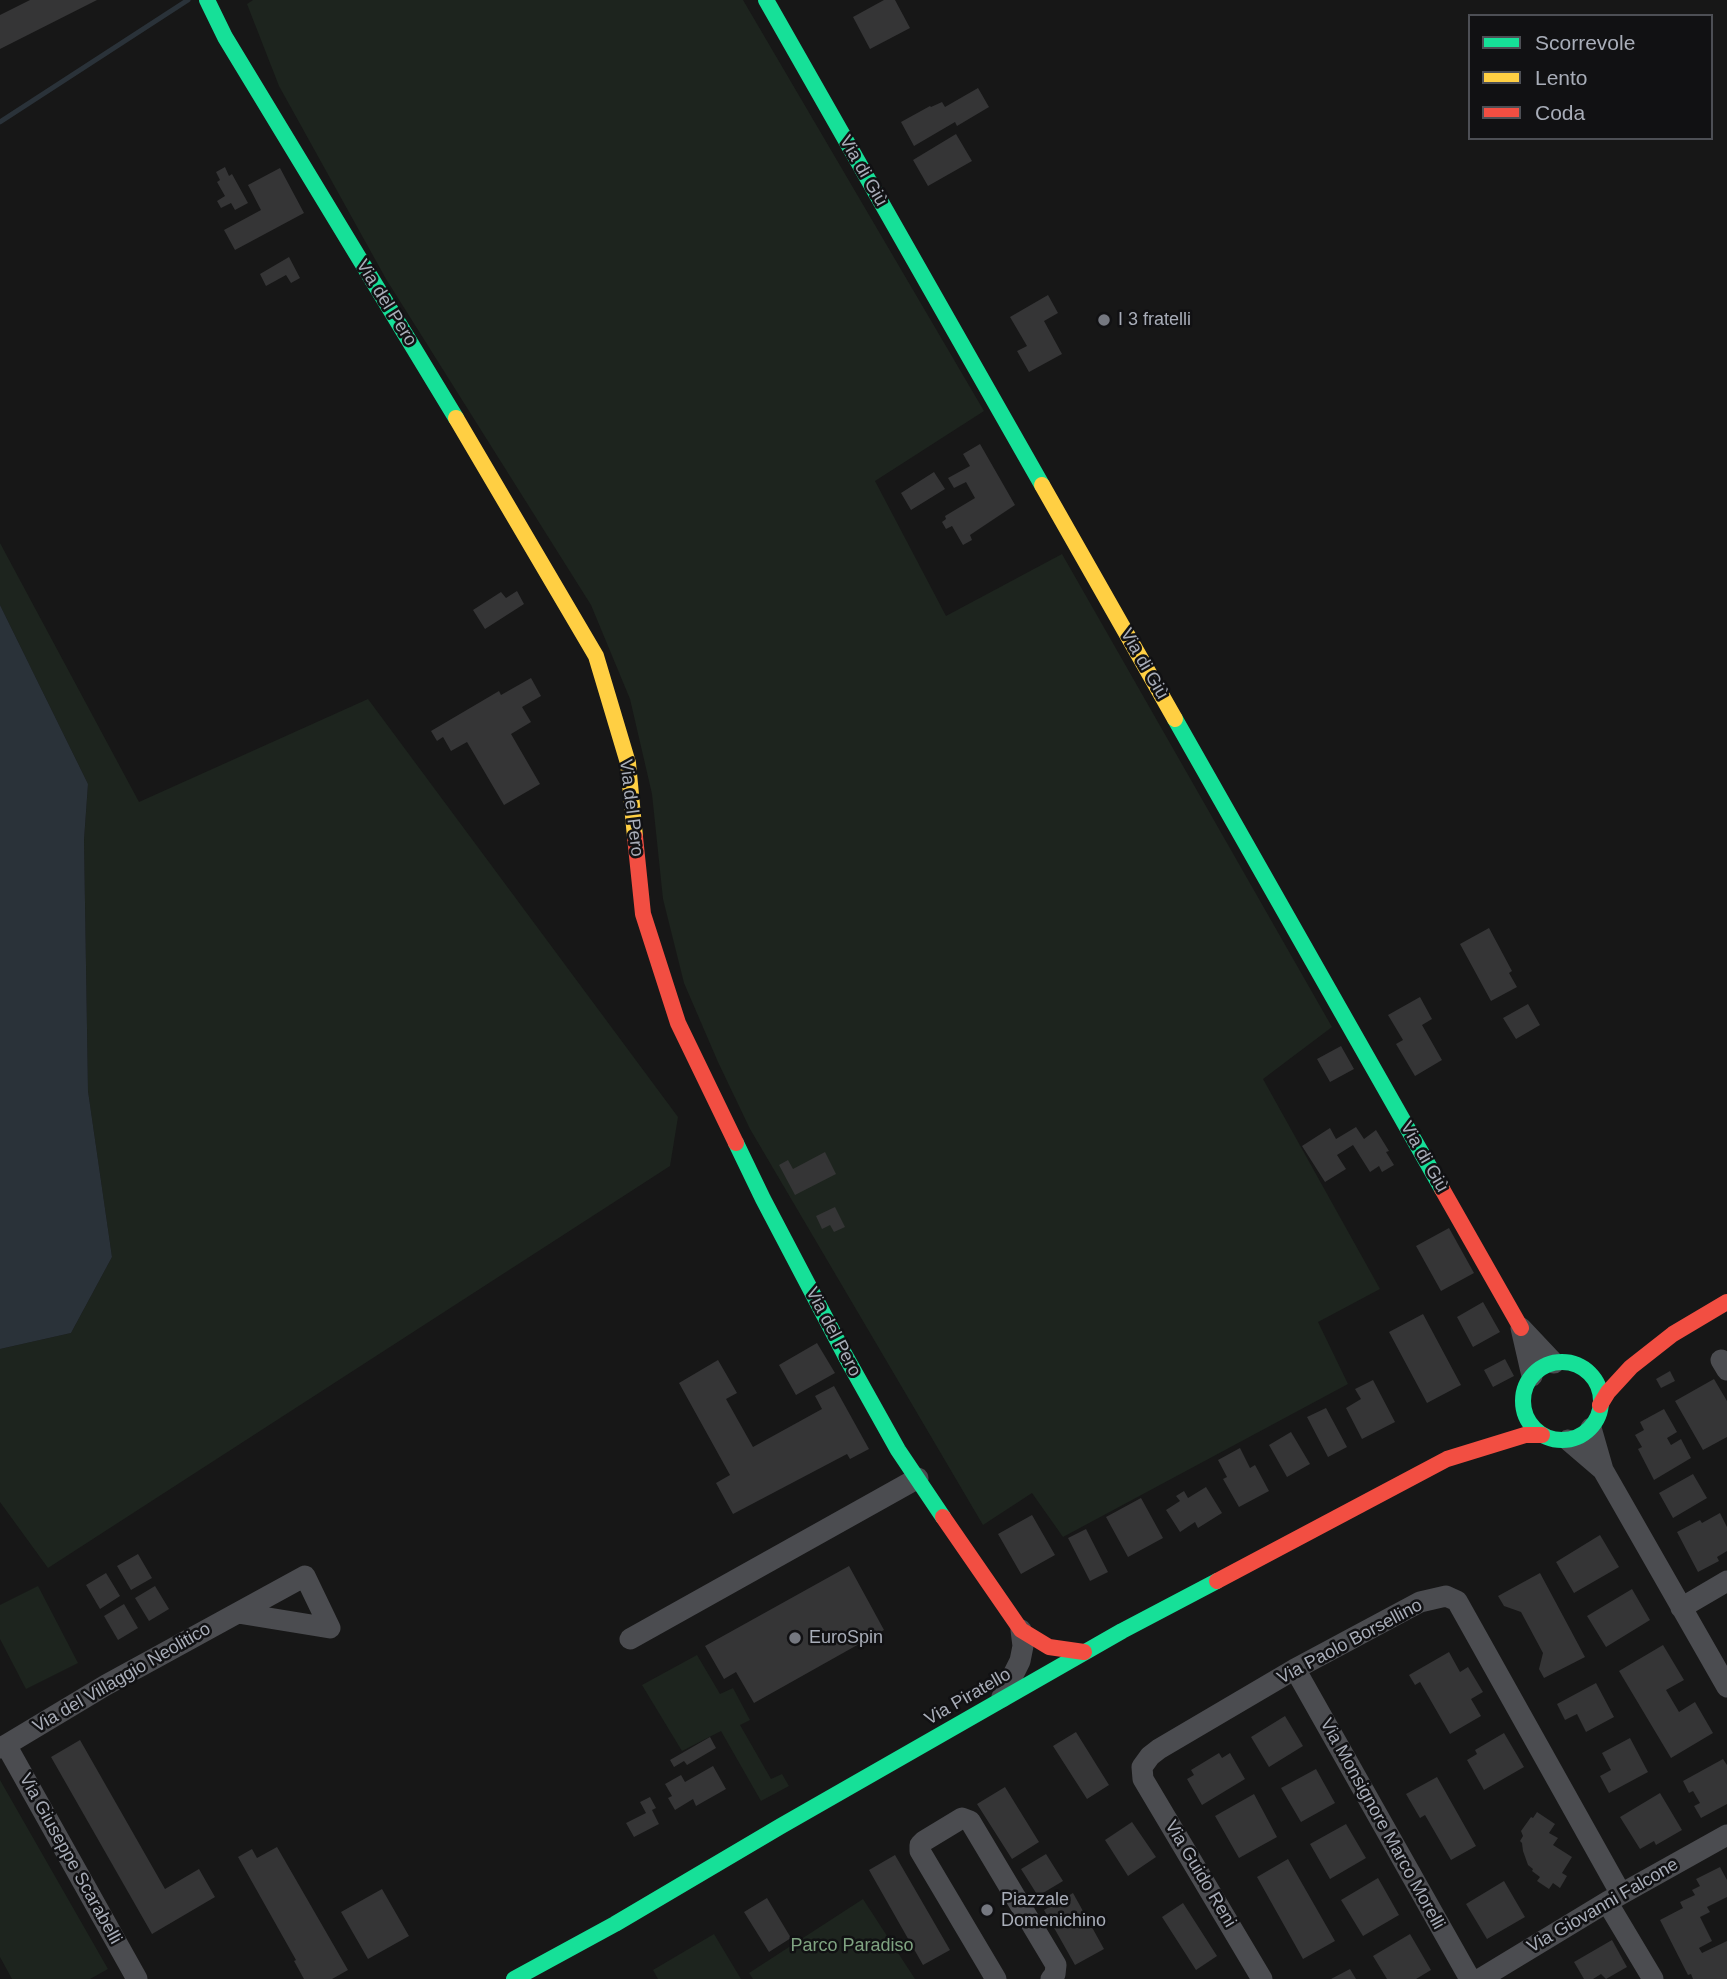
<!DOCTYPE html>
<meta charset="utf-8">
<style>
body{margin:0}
#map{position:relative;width:1727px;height:1979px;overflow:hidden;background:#171717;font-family:Arial,sans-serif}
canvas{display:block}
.legend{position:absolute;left:1468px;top:14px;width:245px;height:126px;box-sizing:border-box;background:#111113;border:2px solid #4d4f55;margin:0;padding:9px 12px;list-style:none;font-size:21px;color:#a8adb8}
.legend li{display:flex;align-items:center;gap:14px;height:35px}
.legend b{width:35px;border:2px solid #4d4f55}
</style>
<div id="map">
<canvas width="1727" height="1979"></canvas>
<ul class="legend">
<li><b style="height:9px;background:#16e098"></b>Scorrevole</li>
<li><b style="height:9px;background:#ffcf43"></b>Lento</li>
<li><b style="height:9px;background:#f24e42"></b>Coda</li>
</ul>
</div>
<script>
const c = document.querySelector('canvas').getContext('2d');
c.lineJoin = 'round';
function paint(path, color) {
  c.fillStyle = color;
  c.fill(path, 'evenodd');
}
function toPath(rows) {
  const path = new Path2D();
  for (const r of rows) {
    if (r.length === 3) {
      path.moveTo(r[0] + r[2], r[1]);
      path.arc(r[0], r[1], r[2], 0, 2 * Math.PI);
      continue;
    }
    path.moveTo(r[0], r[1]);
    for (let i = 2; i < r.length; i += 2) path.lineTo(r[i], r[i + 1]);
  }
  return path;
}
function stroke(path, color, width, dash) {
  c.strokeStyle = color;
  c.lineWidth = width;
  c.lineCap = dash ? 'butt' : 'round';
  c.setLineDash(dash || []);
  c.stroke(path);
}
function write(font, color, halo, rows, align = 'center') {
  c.font = font + ' Arial,sans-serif';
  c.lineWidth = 5;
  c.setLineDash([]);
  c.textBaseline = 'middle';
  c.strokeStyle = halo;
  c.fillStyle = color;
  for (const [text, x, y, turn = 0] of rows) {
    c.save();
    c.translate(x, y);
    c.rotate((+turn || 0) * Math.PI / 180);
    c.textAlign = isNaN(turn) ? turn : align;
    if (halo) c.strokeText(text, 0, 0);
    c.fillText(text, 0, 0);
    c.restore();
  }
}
paint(toPath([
 [253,0,743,0,984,411,875,481,946,616,1062,554,1332,1027,1263,1079,1380,1289,1318,1322,1348,1384,1063,1537,1032,1493,983,1525,750,1129,718,1062,684,983,663,899,652,794,630,699,591,605,386,279,279,86,247,4],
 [0,543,139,802,368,699,678,1117,670,1166,48,1568,0,1502,0,1349,71,1333,112,1257,88,1091,84,840,88,784,0,605],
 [38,1586,78,1663,26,1689,0,1639,0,1605],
 [697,1655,720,1694,733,1688,750,1720,740,1725,771,1779,782,1774,789,1786,761,1801,721,1731,682,1751,642,1685],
 [0,1780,108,1969,90,1979,12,1979,0,1957],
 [863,1899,915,1979,753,1979,749,1973],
 [714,1934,741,1979,658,1979,653,1970]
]), '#1d241e');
paint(toPath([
 [0,605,88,784,84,840,88,1091,112,1257,71,1333,0,1349]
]), '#2a3239');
stroke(toPath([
 [0,122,188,0]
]), '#2a3239', 5);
paint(toPath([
 [30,0,97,0,0,49,0,15],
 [884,0,895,0,910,28,870,49,853,17],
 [978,88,989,107,957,126,955,122,914,146,901,122,930,106,931,107,942,102,945,107],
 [956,134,972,161,928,186,913,160],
 [225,167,229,176,232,174,248,203,235,210,231,203,221,208,217,201,225,196,217,182,220,180,216,172],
 [280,168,304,213,235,250,224,230,261,210,248,185],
 [289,257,300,278,291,283,286,275,266,286,260,274],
 [1048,295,1058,313,1044,321,1062,354,1029,372,1017,351,1027,346,1010,317],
 [980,444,1015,505,970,535,972,540,963,545,952,526,946,529,942,522,946,519,945,516,975,498,966,482,954,488,948,478,970,466,963,454],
 [934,472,945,489,911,510,901,493],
 [517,591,524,604,485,629,473,610,501,592,506,598],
 [531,678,541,696,522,707,531,722,511,734,540,784,504,805,467,742,451,751,443,737,437,741,431,731,499,691,501,695],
 [1489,928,1512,971,1509,973,1517,987,1491,1001,1460,944],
 [1420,997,1432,1019,1422,1025,1442,1060,1415,1076,1396,1044,1403,1040,1388,1015],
 [1528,1004,1540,1025,1516,1039,1503,1018],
 [1341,1046,1354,1069,1330,1082,1317,1059],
 [1356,1127,1364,1139,1376,1130,1389,1151,1386,1152,1394,1165,1382,1172,1379,1166,1370,1172,1353,1145,1337,1155,1346,1169,1325,1182,1302,1146,1330,1128,1336,1139],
 [825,1152,836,1174,795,1195,779,1165,788,1160,793,1169],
 [835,1207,845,1227,834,1232,830,1225,822,1229,816,1216],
 [1449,1228,1474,1273,1441,1291,1416,1246],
 [1483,1302,1500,1332,1473,1347,1457,1317],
 [1423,1314,1461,1385,1427,1403,1389,1332],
 [817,1343,835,1373,796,1395,779,1365],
 [1505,1359,1514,1376,1493,1387,1484,1370],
 [718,1360,737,1393,726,1399,753,1447,822,1409,815,1396,834,1386,869,1449,850,1459,847,1454,733,1514,716,1483,730,1475,679,1383],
 [1670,1371,1675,1381,1661,1388,1656,1379],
 [1714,1379,1727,1401,1727,1437,1703,1450,1675,1401],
 [1373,1380,1395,1422,1362,1439,1346,1408,1361,1399,1355,1389],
 [1326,1408,1347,1447,1328,1457,1307,1417],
 [1664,1409,1677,1432,1667,1438,1671,1445,1681,1439,1691,1458,1654,1480,1638,1449,1642,1447,1635,1435,1644,1430,1640,1422],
 [1291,1432,1310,1464,1287,1477,1269,1445],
 [1240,1448,1250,1468,1255,1465,1269,1491,1239,1507,1223,1479,1227,1477,1218,1460],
 [1693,1474,1707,1498,1673,1518,1659,1493],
 [1206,1487,1222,1513,1198,1528,1195,1522,1180,1532,1166,1510,1180,1501,1176,1496,1184,1491,1188,1498],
 [1141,1498,1163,1538,1128,1557,1106,1517],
 [1720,1513,1727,1527,1727,1551,1717,1557,1719,1561,1698,1572,1677,1532,1700,1520,1702,1523],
 [1032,1515,1055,1555,1021,1574,998,1534],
 [1086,1529,1108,1572,1090,1581,1068,1538],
 [1600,1535,1619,1567,1574,1593,1556,1562],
 [138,1554,152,1578,131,1590,117,1566],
 [849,1566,884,1630,754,1703,736,1672,724,1679,705,1646],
 [106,1573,120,1596,100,1609,86,1585],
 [1540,1573,1585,1657,1544,1678,1539,1669,1543,1653,1521,1612,1504,1606,1498,1596],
 [155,1586,169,1609,149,1621,135,1598],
 [1632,1589,1650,1620,1606,1647,1587,1616],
 [124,1604,138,1628,118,1640,104,1616],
 [1663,1645,1684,1680,1666,1690,1679,1712,1695,1702,1713,1733,1671,1758,1619,1671],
 [1449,1652,1460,1672,1468,1667,1483,1692,1471,1699,1481,1716,1450,1734,1420,1682,1415,1685,1409,1675],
 [1596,1683,1614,1717,1586,1732,1577,1714,1565,1720,1557,1704],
 [1285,1716,1303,1746,1269,1767,1251,1737],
 [1076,1732,1109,1785,1087,1799,1053,1746],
 [1504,1733,1524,1767,1484,1790,1467,1760,1477,1754,1475,1750],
 [710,1737,716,1748,687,1765,684,1761,674,1767,670,1760],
 [1630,1738,1648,1772,1609,1793,1600,1776,1611,1770,1602,1753],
 [80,1740,165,1889,199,1869,215,1897,152,1934,51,1757],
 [1219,1753,1222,1758,1230,1753,1245,1779,1202,1805,1187,1779,1194,1775,1191,1770],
 [1723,1759,1727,1765,1727,1804,1701,1818,1694,1806,1700,1803,1693,1791,1689,1793,1683,1781],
 [713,1766,726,1789,696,1806,693,1799,675,1810,668,1798,672,1796,665,1784,681,1775,685,1782],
 [1316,1769,1335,1803,1301,1822,1281,1788],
 [1437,1777,1476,1846,1451,1860,1425,1815,1420,1818,1406,1794],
 [1005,1787,1039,1842,1012,1859,977,1804],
 [1660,1793,1682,1830,1656,1845,1654,1841,1640,1849,1620,1817],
 [1254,1794,1277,1837,1239,1858,1215,1816],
 [650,1797,656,1808,652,1810,659,1824,634,1837,626,1823,646,1813,640,1802],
 [1537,1812,1555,1824,1549,1833,1558,1838,1553,1845,1572,1857,1562,1873,1567,1876,1560,1888,1553,1883,1549,1889,1537,1881,1540,1877,1532,1871,1533,1869,1528,1865,1523,1851,1522,1843,1520,1841,1523,1836,1521,1831,1531,1817,1533,1818],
 [1132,1822,1156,1857,1128,1876,1105,1840],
 [1346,1824,1366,1858,1330,1879,1310,1844],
 [277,1847,348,1970,332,1979,304,1979,294,1961,296,1960,238,1857,252,1849,257,1858],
 [1046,1854,1063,1881,1038,1896,1021,1869],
 [895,1855,950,1950,923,1965,869,1870],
 [1288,1859,1335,1941,1303,1959,1257,1877],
 [1720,1867,1727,1880,1727,1897,1707,1907,1710,1912,1700,1917,1712,1941,1699,1948,1702,1953,1727,1941,1727,1979,1693,1979,1691,1974,1688,1975,1660,1920,1683,1908,1680,1902,1695,1895,1692,1890,1700,1886,1696,1879],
 [1378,1878,1399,1915,1363,1936,1341,1900],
 [1504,1881,1525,1917,1487,1939,1466,1904],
 [382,1889,409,1936,368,1959,341,1912],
 [1073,1893,1104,1949,1075,1965,1044,1910],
 [767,1898,791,1938,769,1952,744,1912],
 [1183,1903,1217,1956,1196,1970,1162,1917],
 [1410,1934,1431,1970,1416,1979,1387,1979,1373,1956],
 [1612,1940,1627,1967,1606,1979,1601,1974,1593,1979,1584,1979,1574,1962],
 [1350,1969,1356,1979,1331,1979]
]), '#353536');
stroke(toPath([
 [1721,1360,1727,1370],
 [1532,1376,1521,1328,1554,1363],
 [1568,1440,1603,1470,1591,1428],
 [1603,1470,1727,1687],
 [1681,1608,1727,1581],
 [630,1639,918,1478],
 [1295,1669,1470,1979],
 [1002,1697,1020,1661,1023,1646,1021,1630],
 [6,1745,106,1685,305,1576,330,1628,238,1613],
 [0,1748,6,1745,137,1979],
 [1607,1902,1653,1979],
 [996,1979,920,1851,920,1845,924,1841,962,1818,970,1821,1056,1965,1055,1974,1051,1979],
 [1262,1979,1143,1779,1142,1767,1150,1756,1159,1749,1295,1669,1420,1602,1446,1596,1457,1601,1621,1894],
 [1480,1979,1607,1902,1727,1835]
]), '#4b4c50', 21);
stroke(toPath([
 [207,0,225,37,456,418],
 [766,0,1042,485],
 [1175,719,1442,1189],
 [736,1143,763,1199,846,1357,898,1450,943,1517],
 [1562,1401,39],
 [514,1979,615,1924,781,1826,1122,1631,1217,1581]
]), '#16e098', 16);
stroke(toPath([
 [456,418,596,656,628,763,635,837],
 [1042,485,1175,719]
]), '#ffcf43', 16);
stroke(toPath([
 [635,837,643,914,678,1023,736,1143],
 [1442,1189,1521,1328],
 [1600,1405,1608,1392,1631,1367,1673,1334,1727,1302],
 [943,1517,1021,1630,1049,1647,1084,1652],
 [1217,1581,1447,1459,1525,1435,1542,1435]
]), '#f24e42', 16);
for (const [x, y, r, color] of [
 [1104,320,7,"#757880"],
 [795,1638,7,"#757880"],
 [987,1910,7,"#757880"]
]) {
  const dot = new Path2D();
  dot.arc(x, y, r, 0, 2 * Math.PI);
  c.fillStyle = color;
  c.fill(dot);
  stroke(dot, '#111113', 2.5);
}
write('18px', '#a8adb8', '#111113', [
 ["Via di Giù",863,171,60],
 ["Via del Pero",386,303,58],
 ["Via di Giù",1144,664,60],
 ["Via del Pero",631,808,83],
 ["Via di Giù",1424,1157,60],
 ["Via del Pero",833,1332,62],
 ["Via Paolo Borsellino",1350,1642,-28],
 ["Via del Villaggio Neolitico",122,1678,-30],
 ["Via Piratello",968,1697,-30],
 ["Via Monsignore Marco Morelli",1382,1824,61],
 ["Via Giuseppe Scarabelli",70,1859,61],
 ["Via Guido Reni",1200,1874,59],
 ["Via Giovanni Falcone",1603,1906,-30]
]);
write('18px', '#a8adb8', '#111113', [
 ["I 3 fratelli",1118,320],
 ["EuroSpin",809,1638],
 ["Piazzale",1001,1900],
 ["Domenichino",1001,1921]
], 'left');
write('18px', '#7fa381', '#111113', [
 ["Parco Paradiso",852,1946]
]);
</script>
